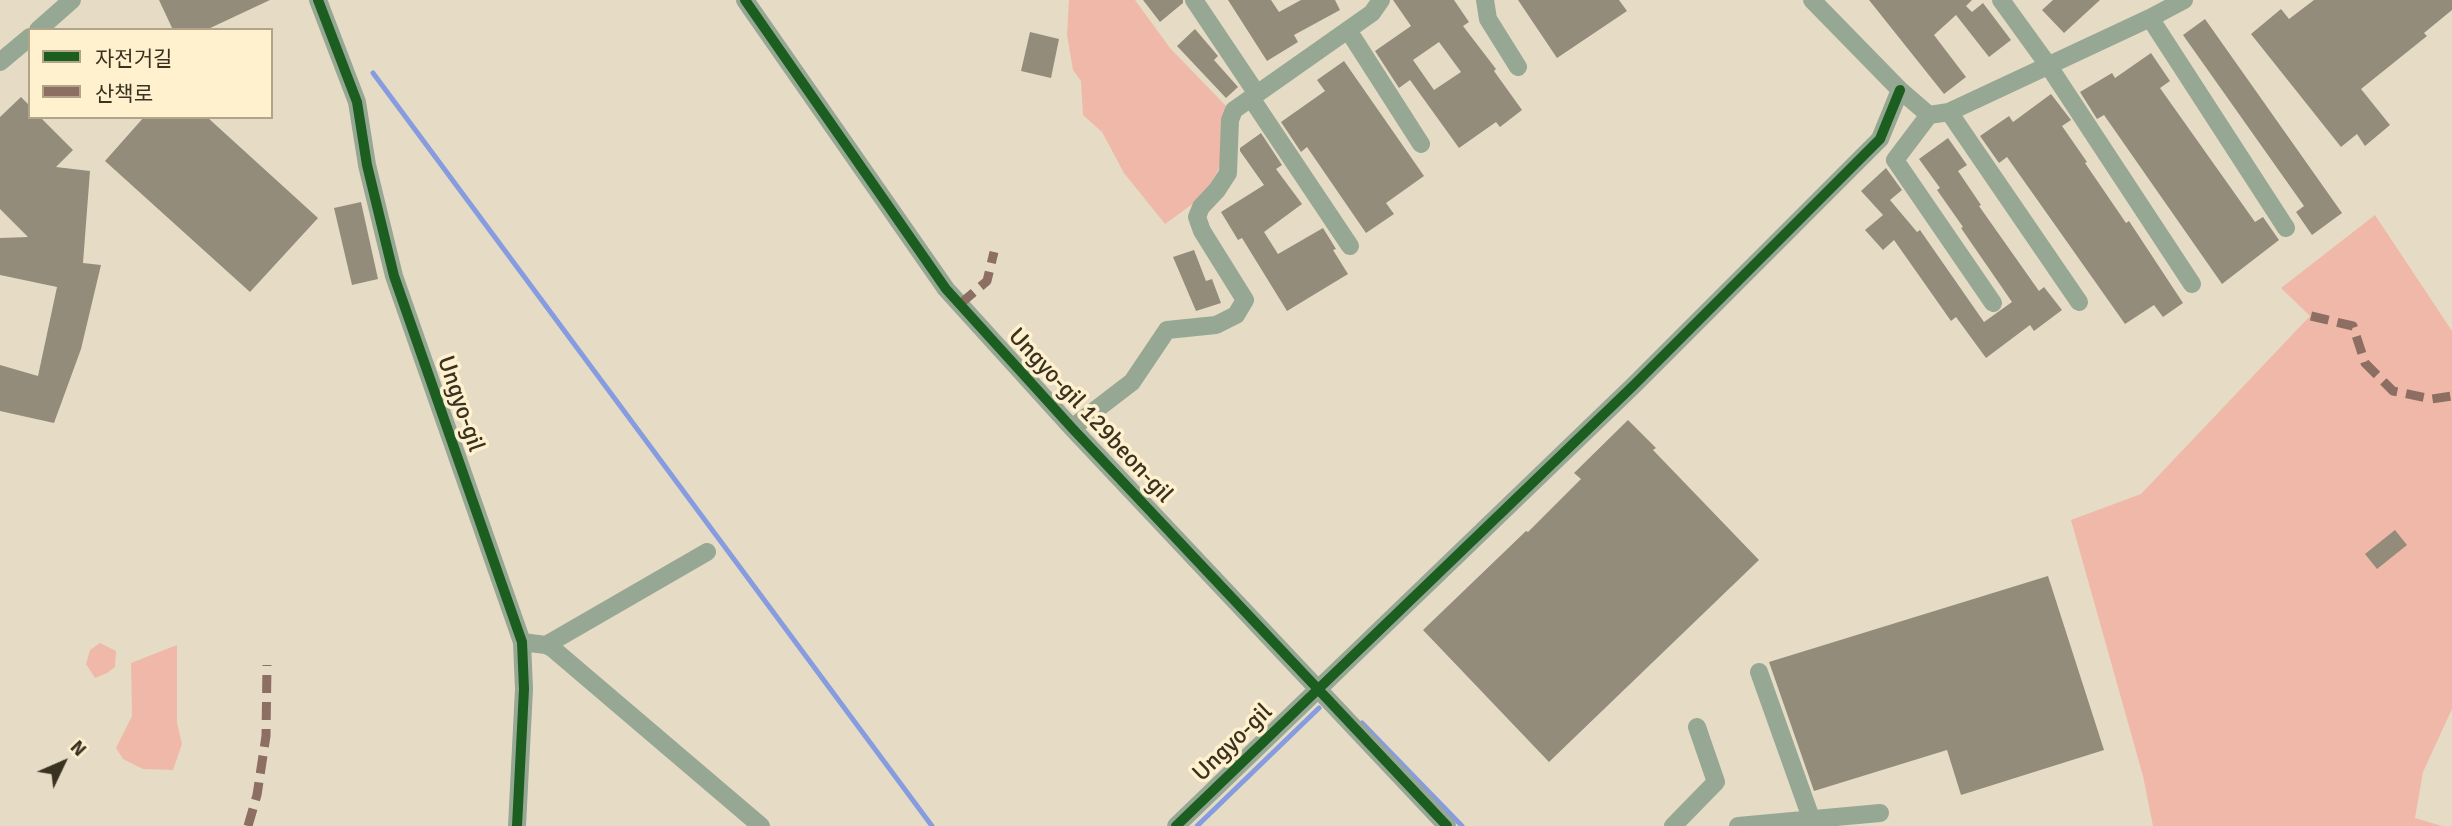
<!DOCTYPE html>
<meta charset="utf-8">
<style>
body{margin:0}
#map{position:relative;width:2452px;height:826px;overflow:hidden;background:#e6dcc6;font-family:Signika,"Noto Sans KR",sans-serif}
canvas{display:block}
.legend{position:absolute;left:28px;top:28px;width:245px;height:91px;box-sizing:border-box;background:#fff0ce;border:2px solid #b0a489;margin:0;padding:9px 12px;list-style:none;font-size:21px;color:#393221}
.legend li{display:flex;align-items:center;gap:14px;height:35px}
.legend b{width:35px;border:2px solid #b0a489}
.north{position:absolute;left:28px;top:728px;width:70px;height:70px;-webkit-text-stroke:5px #fff0ce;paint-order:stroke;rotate:46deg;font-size:19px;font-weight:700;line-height:28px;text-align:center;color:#393221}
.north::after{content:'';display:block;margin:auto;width:24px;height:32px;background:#393221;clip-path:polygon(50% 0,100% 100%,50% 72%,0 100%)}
</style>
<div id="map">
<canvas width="2452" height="826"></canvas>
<ul class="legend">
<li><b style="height:9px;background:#1b5e20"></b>자전거길</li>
<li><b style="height:9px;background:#8d6e63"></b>산책로</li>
</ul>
<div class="north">N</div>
</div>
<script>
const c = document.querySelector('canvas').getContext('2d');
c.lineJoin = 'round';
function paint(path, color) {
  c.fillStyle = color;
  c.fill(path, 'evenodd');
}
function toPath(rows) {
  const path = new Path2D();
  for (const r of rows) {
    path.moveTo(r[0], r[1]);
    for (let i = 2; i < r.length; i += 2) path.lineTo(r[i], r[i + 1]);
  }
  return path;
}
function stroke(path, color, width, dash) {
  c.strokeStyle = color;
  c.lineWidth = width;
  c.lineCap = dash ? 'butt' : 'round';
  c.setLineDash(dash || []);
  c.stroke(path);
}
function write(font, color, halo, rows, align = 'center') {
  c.font = font + ' Signika,sans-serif';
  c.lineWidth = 7;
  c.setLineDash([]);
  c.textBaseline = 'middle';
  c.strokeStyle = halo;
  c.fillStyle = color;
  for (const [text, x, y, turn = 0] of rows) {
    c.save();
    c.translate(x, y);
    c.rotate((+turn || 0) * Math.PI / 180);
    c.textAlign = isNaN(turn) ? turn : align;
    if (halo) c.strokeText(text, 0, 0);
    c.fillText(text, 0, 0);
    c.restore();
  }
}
paint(toPath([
 [1069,0,1135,0,1170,48,1226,106,1221,164,1205,195,1165,224,1124,173,1102,132,1083,115,1081,81,1073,70,1067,35],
 [2375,215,2452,331,2452,709,2423,772,2415,818,2442,826,2153,826,2143,776,2071,520,2141,494,2310,316,2281,288],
 [100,643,116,651,115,667,107,673,95,678,86,664,90,650],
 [177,645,177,723,182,744,173,770,143,769,123,759,116,748,132,716,131,663]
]), '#efb8a8');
stroke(toPath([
 [373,73,932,826],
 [1362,723,1462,826],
 [1197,826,1319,708]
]), '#869cdf', 5);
paint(toPath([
 [159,0,270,0,206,30,173,30],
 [1143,0,1183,0,1183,3,1160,22],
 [1228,0,1271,0,1279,12,1301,0,1335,0,1340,10,1294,35,1298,42,1267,61],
 [1393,0,1454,0,1469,22,1463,26,1496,69,1494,71,1522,110,1500,127,1496,122,1459,148,1410,80,1399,88,1375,51,1411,26],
 [1439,42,1461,72,1434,90,1413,60],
 [1518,0,1619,0,1627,11,1557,58],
 [1869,0,1972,0,1966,6,1972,12,1983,3,2011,40,1989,57,1956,15,1934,35,1966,77,1944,94],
 [2053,0,2100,0,2064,33,2042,10],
 [2314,0,2452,0,2452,10,2424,33,2427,36,2361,89,2390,125,2365,146,2357,134,2341,147,2251,34,2281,9,2289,19],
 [2205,19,2342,213,2312,235,2296,212,2304,206,2183,35],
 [1195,29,1218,56,1214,60,1238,87,1226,98,1177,46],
 [1030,32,1059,39,1051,78,1021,71],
 [2151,53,2170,81,2160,88,2255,222,2263,217,2279,240,2222,284,2104,115,2097,119,2080,92,2112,73,2115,78],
 [1344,61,1424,176,1386,203,1394,214,1366,233,1307,147,1301,152,1281,122,1325,91,1317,80],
 [2051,94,2071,120,2062,126,2087,162,2085,163,2126,223,2129,221,2183,303,2163,317,2154,305,2125,324,2007,157,1999,163,1980,136,2009,116,2013,122],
 [21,97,30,106,30,117,40,117,73,150,56,167,90,171,83,263,101,265,81,349,54,423,0,411,0,365,38,376,57,287,0,275,0,238,28,237,0,209,0,117],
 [144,117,207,117,318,218,250,292,105,161],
 [1261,133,1282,165,1276,169,1302,204,1264,232,1278,254,1323,228,1336,249,1333,250,1348,274,1287,311,1242,238,1238,240,1221,212,1264,185,1240,151,1240,148],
 [1948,138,1967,165,1958,171,1981,205,1979,206,2039,291,2044,287,2062,310,2034,331,2030,325,1986,358,1956,317,1951,321,1894,240,1883,250,1865,230,1883,215,1861,191,1886,168,1902,190,1890,200,1917,232,1920,230,1984,322,2012,302,1961,228,1963,227,1937,190,1940,188,1919,159],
 [361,202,378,279,352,285,334,208],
 [1194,250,1206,281,1212,279,1221,303,1196,311,1173,257],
 [1628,420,1656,448,1653,450,1759,560,1549,762,1423,630,1526,531,1528,532,1581,479,1574,473],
 [2395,530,2407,545,2377,569,2365,554],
 [2048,576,2104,750,1961,795,1947,750,1814,791,1769,662]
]), '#938c7b');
stroke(toPath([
 [318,0,357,102,367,165,394,276,522,642,524,689,517,826],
 [745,0,946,289,1072,428,1447,826],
 [1194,0,1257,94],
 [1485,0,1488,19,1518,67],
 [1812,0,1900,90,1929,115,1949,112,2150,18,2184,0],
 [2001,0,2048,65,2192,284],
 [2150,18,2286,228],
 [38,30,72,0],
 [1348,30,1421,144],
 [0,62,30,37],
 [1251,98,1350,246],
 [1949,112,2079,302],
 [1929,115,1895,160,1993,303],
 [1072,428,1132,382,1167,330,1216,325,1236,315,1245,300,1202,231,1197,217,1201,207,1217,190,1228,173,1230,120,1234,110,1372,13,1381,0],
 [522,642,546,645,552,648,761,826],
 [546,645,707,552],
 [1759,672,1811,818],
 [1176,826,1634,385,1880,139,1900,90],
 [1673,826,1716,782,1697,727],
 [1738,826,1880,813]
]), '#96a794', 18);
stroke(toPath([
 [960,304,987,281,994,252],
 [2311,316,2353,326,2365,363,2393,391,2432,399,2452,396],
 [248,826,257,795,266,736,267,665]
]), '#8d6e63', 9, [18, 9]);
stroke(toPath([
 [318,0,357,102,367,165,394,276,522,642,524,689,517,826],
 [745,0,946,289,1072,428,1447,826],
 [1176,826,1634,385,1880,139,1900,90]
]), '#1b5e20', 10);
write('24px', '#393221', '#fff0ce', [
 ["Ungyo-gil",460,404,71],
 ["Ungyo-gil 129beon-gil",1090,416,47],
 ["Ungyo-gil",1233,743,-44]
]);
</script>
